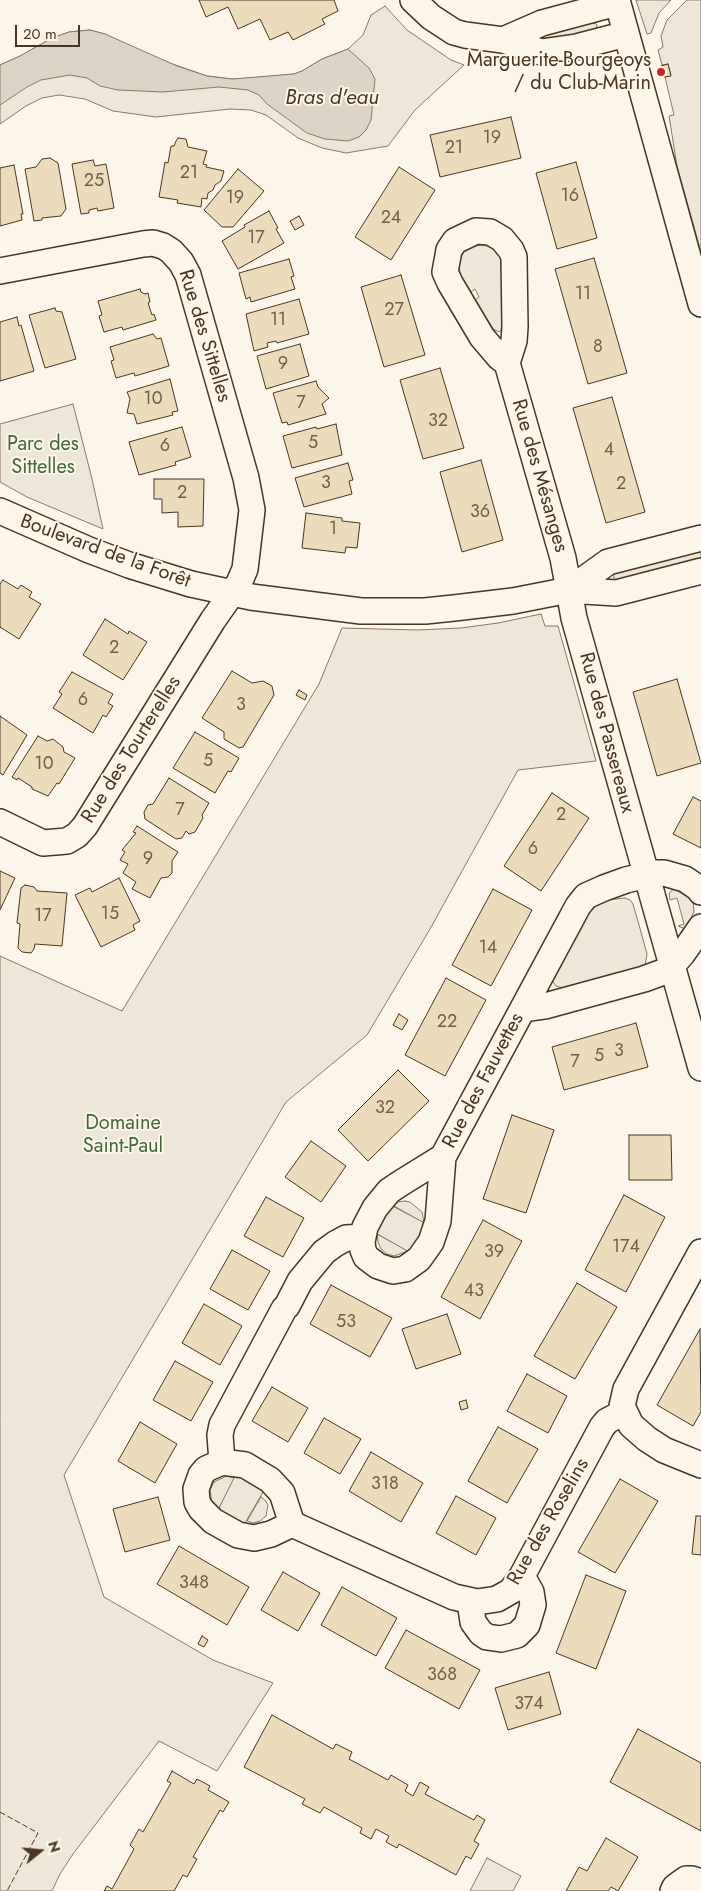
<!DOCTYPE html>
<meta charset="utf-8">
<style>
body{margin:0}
#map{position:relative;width:701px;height:1891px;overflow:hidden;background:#fbf6e9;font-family:Jost,sans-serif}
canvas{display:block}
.north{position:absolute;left:15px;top:1826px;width:50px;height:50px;-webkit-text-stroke:4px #fbf6e9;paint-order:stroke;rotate:73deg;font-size:14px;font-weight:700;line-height:20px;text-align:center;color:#4a3520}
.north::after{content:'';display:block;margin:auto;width:18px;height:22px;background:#4a3520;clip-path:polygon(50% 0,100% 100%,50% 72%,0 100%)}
.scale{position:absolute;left:15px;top:25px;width:65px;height:22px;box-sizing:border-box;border:2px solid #4a3520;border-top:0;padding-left:6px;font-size:15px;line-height:18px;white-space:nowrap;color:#4a3520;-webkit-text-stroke:4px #fbf6e9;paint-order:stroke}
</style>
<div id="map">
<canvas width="701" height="1891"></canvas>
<div class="north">N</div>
<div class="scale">20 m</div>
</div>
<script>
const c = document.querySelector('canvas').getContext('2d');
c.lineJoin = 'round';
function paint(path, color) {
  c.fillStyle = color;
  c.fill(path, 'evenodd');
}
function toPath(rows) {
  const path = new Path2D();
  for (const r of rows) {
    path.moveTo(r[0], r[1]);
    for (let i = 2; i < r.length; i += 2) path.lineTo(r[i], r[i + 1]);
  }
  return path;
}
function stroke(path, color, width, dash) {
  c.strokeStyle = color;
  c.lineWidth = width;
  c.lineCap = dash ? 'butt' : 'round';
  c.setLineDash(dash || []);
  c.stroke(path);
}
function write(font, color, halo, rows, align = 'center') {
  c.font = font + ' Jost,sans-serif';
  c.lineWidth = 4;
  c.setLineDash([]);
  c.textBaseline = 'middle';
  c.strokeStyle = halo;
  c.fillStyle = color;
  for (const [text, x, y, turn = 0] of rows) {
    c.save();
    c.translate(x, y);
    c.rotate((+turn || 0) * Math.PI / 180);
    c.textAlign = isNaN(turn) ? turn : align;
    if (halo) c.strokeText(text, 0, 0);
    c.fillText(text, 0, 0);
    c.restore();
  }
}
const green = toPath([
 [636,0,671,0,659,13,651,33,647,34,636,0],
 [687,0,701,0,701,252,677,166,669,116,674,115,665,77,671,75,668,64,662,65,658,50,663,47,661,36,667,20,687,0],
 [385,6,407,30,451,60,464,65,415,110,388,146,346,153,322,148,298,138,266,115,251,110,230,109,156,117,113,111,85,99,59,95,42,98,26,106,0,124,0,65,20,56,52,38,69,32,90,30,105,34,147,55,207,76,232,79,254,78,294,74,302,71,322,59,348,49,363,35,371,15,385,6],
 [592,23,595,23,597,25,597,30,593,32,540,40,545,34,592,23],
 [480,245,488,246,496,251,501,258,503,325,502,329,499,332,493,329,475,300,479,297,475,289,471,292,461,276,459,268,459,260,464,252,471,247,480,245],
 [73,404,92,479,103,529,27,497,0,482,0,424,73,404],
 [701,550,701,559,615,582,613,574,701,550],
 [541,614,545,626,558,626,596,761,518,770,430,929,367,1035,286,1102,64,1475,104,1597,213,1660,273,1683,217,1771,159,1741,73,1854,60,1874,52,1891,0,1891,0,956,122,1011,319,684,342,628,417,630,461,628,498,623,541,614],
 [674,889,693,900,694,912,685,929,678,926,684,924,677,898,670,900,669,893,674,889],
 [625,898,630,900,633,904,641,932,647,954,645,966,563,988,556,986,553,982,555,972,590,910,606,900,625,898],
 [405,1201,410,1202,422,1212,424,1223,394,1206,398,1202,405,1201],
 [377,1234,408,1251,394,1256,387,1254,381,1249,378,1242,377,1234],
 [227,1476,235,1478,218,1510,212,1503,210,1490,214,1482,227,1476],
 [261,1497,265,1500,268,1505,266,1516,260,1521,253,1523,247,1521,261,1497]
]);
paint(green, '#ede6d9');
stroke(green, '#887966', 1);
const parking = toPath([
 [381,1200,436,1229,420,1258,365,1227,381,1200],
 [241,1464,270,1480,238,1535,218,1510,241,1464],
 [487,1858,521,1876,513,1891,470,1891,487,1858]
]);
paint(parking, '#ede7d9');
stroke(parking, '#887966', 1);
const water = toPath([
 [90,30,105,34,177,66,207,76,232,79,294,74,302,71,322,59,348,49,369,68,375,79,371,120,366,130,359,137,348,141,325,139,307,133,267,104,259,95,248,90,219,87,163,92,118,90,100,86,87,78,70,75,41,80,27,87,0,105,0,65,20,56,52,38,69,32,90,30]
]);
paint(water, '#dcd4c6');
stroke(water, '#887966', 1);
const building = toPath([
 [199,0,334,0,338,11,322,19,325,24,293,40,288,32,270,40,260,19,238,29,228,7,206,17,199,0],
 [668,64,671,76,664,77,661,66,668,64],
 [511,117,521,158,440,177,430,135,511,117],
 [178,138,186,139,188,147,207,151,203,164,207,165,206,167,224,171,221,181,215,185,213,190,208,193,207,199,202,198,201,207,177,203,178,200,159,197,165,162,168,163,171,146,174,146,176,141,178,138],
 [50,158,58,163,66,209,61,216,42,218,42,220,34,221,25,169,36,167,42,159,50,158],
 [93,160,95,166,106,164,114,208,98,211,97,208,89,210,89,213,81,214,72,164,93,160],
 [576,162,597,238,557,249,536,173,576,162],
 [14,165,23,214,21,214,22,220,0,226,0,168,14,165],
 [399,167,435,190,391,260,355,237,399,167],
 [238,169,264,191,233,227,222,227,204,210,238,169],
 [269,211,278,228,276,229,284,243,238,269,222,241,245,227,244,225,269,211],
 [299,216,304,225,295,230,290,221,299,216],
 [594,258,627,373,588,384,555,269,594,258],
 [289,259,294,276,291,277,295,289,251,302,250,297,246,299,239,273,289,259],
 [401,275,425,355,384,367,361,287,401,275],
 [140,289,141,292,145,294,148,293,150,302,148,303,152,315,154,314,156,320,123,330,122,327,104,332,99,316,102,315,98,301,140,289],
 [299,299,309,334,277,343,276,341,267,343,268,347,254,351,246,314,299,299],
 [55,308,56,311,62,312,76,359,45,368,29,315,55,308],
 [17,317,19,326,21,325,34,371,0,381,0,322,17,317],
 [153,334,157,339,161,338,169,366,135,376,134,373,116,378,111,361,114,360,110,347,153,334],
 [300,344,309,376,266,389,257,356,300,344],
 [440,368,464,448,423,459,400,380,440,368],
 [170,379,178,411,172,412,173,415,137,424,134,414,127,413,130,399,127,392,170,379],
 [316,381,318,387,329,398,322,404,326,414,288,425,287,422,282,423,273,393,316,381],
 [612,397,645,512,606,523,573,408,612,397],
 [336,424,342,455,292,468,283,436,316,427,317,429,336,424],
 [182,427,191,457,175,462,176,465,139,475,129,442,182,427],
 [481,460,503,540,462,552,440,472,481,460],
 [348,463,353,480,349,481,352,494,304,507,295,478,348,463],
 [154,479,204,479,203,526,178,527,178,512,162,513,162,499,154,499,154,479],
 [306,513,342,518,342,521,360,523,357,548,346,547,345,553,302,548,306,513],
 [3,580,18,589,21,585,32,592,29,597,41,604,19,639,0,627,0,584,3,580],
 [105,619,128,634,129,631,147,642,123,680,83,655,105,619],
 [232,671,252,683,263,681,272,686,274,695,243,747,239,748,224,739,224,732,202,718,232,671],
 [72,672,113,694,108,703,113,706,106,717,103,715,93,733,53,708,62,694,59,692,72,672],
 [677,679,701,763,657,776,633,692,677,679],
 [299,690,307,695,305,700,296,695,299,690],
 [0,716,27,735,3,775,0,773,0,716],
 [195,732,239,758,231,772,228,771,215,793,173,768,195,732],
 [38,736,47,741,53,739,63,747,64,752,75,758,59,784,57,783,48,796,32,789,32,787,18,778,17,780,12,777,38,736],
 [169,778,209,803,202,815,203,818,195,832,189,834,186,831,182,838,176,839,145,819,144,812,148,805,153,804,169,778],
 [552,793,589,818,541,891,504,866,552,793],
 [693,797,701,801,701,848,673,834,693,797],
 [137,826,178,852,172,861,172,873,168,877,161,878,150,898,132,889,136,882,123,873,128,864,120,860,125,852,122,850,136,833,133,832,137,826],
 [0,871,15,878,0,910,0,871],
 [119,878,140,921,133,925,135,930,101,947,75,895,90,888,92,892,119,878],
 [25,885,34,887,37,891,67,893,62,946,35,944,34,949,31,953,22,952,18,948,20,924,17,923,21,888,25,885],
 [493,889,532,910,491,986,452,965,493,889],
 [446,978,486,1000,445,1076,405,1055,446,978],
 [399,1014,408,1020,402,1030,393,1025,399,1014],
 [636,1023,648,1067,564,1090,552,1047,636,1023],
 [398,1070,429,1101,368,1161,338,1130,398,1070],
 [512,1115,554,1130,526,1213,483,1199,512,1115],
 [629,1135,671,1135,672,1180,629,1180,629,1135],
 [311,1141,346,1166,321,1202,285,1177,311,1141],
 [624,1195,665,1217,626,1292,585,1270,624,1195],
 [266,1197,304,1218,283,1257,244,1236,266,1197],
 [483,1220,522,1241,480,1319,441,1297,483,1220],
 [232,1250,270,1271,248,1310,210,1289,232,1250],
 [577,1283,617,1307,575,1379,534,1356,577,1283],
 [331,1285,392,1318,370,1357,310,1324,331,1285],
 [204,1304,242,1326,220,1365,182,1343,204,1304],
 [447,1314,461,1354,416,1369,402,1329,447,1314],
 [700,1329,701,1412,693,1426,657,1405,700,1329],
 [175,1361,213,1382,191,1421,153,1400,175,1361],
 [527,1374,567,1396,548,1433,507,1411,527,1374],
 [272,1387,308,1408,288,1442,252,1421,272,1387],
 [466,1400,468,1408,461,1410,459,1402,466,1400],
 [324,1418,361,1439,340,1474,304,1453,324,1418],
 [140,1422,177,1444,155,1483,118,1461,140,1422],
 [498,1427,538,1449,507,1503,468,1481,498,1427],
 [371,1452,423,1483,401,1522,349,1491,371,1452],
 [620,1479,658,1501,615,1573,578,1552,620,1479],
 [456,1496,496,1518,476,1555,436,1533,456,1496],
 [158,1497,170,1540,125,1552,113,1509,158,1497],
 [696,1516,701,1516,701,1555,692,1554,696,1516],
 [179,1546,249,1587,227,1625,157,1584,179,1546],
 [283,1572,320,1593,298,1631,261,1610,283,1572],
 [586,1575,626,1591,596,1669,556,1653,586,1575],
 [342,1587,397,1618,376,1656,321,1625,342,1587],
 [406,1630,480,1670,459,1709,385,1668,406,1630],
 [202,1636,208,1640,204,1647,198,1644,202,1636],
 [549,1672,561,1714,508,1730,495,1688,549,1672],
 [272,1715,333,1749,336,1744,352,1752,349,1759,388,1780,391,1775,408,1785,405,1791,413,1796,420,1782,429,1787,425,1794,474,1820,477,1815,485,1820,474,1841,479,1844,471,1859,466,1856,456,1875,399,1844,397,1848,386,1842,389,1836,376,1829,371,1839,360,1833,362,1828,324,1807,320,1813,302,1804,305,1799,244,1767,272,1715],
 [638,1729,701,1763,701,1831,610,1782,638,1729],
 [172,1771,194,1784,197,1779,210,1786,208,1790,229,1802,223,1812,220,1810,193,1857,197,1859,187,1877,183,1875,174,1891,104,1891,107,1886,112,1889,134,1849,130,1845,139,1829,143,1832,171,1783,167,1781,172,1771],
 [606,1838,638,1857,618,1891,611,1887,608,1891,566,1891,579,1867,587,1871,606,1838]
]);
paint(building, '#ecdcbc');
stroke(building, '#4a3520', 1);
const minor = toPath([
 [413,0,431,17,454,32,465,35,503,40,541,52,576,47,626,34],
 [617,0,701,304],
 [503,40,542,23,617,3],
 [0,271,143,244,153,243,163,246,171,251,181,262,188,275,246,478,252,510,245,569,239,583,213,620,85,826,77,835,67,841,43,843,0,822],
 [507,363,499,357,482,337,450,283,445,272,449,250,455,241,476,231,490,232,502,239,511,250,514,257,515,327,514,341,507,363,563,558,574,618,701,1068],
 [0,511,89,550,129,565,191,584,251,597,361,611,425,611,454,608,513,601,569,590,616,593,701,571],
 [569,590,608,562,701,538],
 [525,1006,531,1008,545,1006,644,979,663,972,671,967,683,953,701,927],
 [443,1157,401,1183,389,1191,375,1208,365,1227,362,1242,363,1250,366,1257,378,1266,393,1271,405,1269,419,1259,431,1242,438,1221,443,1157,570,921,578,906,586,896,604,888,626,880,654,873,664,873,685,879,698,888,701,892],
 [701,1252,626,1389,622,1406,631,1425,647,1439,664,1450,701,1465],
 [287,1306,300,1281,324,1252,335,1244,346,1238,363,1237],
 [222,1462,245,1465,270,1480,282,1493,292,1524,271,1534,254,1538,238,1535,213,1521,201,1509,197,1502,196,1489,201,1475,206,1469,222,1462],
 [222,1462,220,1435,222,1425,284,1309],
 [292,1524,454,1597,477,1602,497,1599,511,1591,522,1576,602,1427,607,1421,624,1412],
 [470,1601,473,1622,481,1633,487,1637,501,1639,517,1635,527,1625,533,1605,531,1592,522,1576],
 [673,1891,675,1887,686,1879,692,1879,701,1882]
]);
stroke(minor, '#4a3520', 28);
stroke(minor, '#fbf6e9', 25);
stroke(toPath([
 [0,1812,38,1833,7,1891]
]), '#4a3520', 1, [6, 2.5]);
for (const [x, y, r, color] of [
 [661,72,5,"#c62828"]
]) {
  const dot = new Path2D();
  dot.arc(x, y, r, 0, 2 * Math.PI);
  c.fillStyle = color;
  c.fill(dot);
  stroke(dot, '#fbf6e9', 2);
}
write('18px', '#725f47', null, [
 ["19",492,139],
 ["21",454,149],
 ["21",189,174],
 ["25",94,182],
 ["16",570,197],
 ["19",235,199],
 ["24",391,219],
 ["17",256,239],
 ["11",583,295],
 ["27",394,311],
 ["11",278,321],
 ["8",598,348],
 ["9",283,365],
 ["10",153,400],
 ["7",301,404],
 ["32",438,422],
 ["5",313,444],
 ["6",165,447],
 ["4",609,451],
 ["3",326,484],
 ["2",621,485],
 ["2",182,494],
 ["36",480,513],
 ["1",333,530],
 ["2",114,649],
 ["6",83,701],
 ["3",241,706],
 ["5",208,762],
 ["10",44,765],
 ["7",180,811],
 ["2",561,816],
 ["6",533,850],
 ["9",148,860],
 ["15",110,915],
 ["17",43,917],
 ["14",488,949],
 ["22",447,1023],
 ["3",619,1052],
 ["5",599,1057],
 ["7",575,1063],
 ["32",385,1109],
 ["174",626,1248],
 ["39",494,1253],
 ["43",474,1292],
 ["53",346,1323],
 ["318",385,1485],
 ["348",194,1584],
 ["368",442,1676],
 ["374",529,1705]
]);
write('20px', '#4a3520', '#fbf6e9', [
 ["Marguerite-Bourgeoys",651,61],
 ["/ du Club-Marin",651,84]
], 'right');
write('20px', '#4a3520', '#fbf6e9', [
 ["Rue des Sittelles",204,336,73],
 ["Rue des Mésanges",539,476,74],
 ["Boulevard de la Forêt",105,552,20],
 ["Rue des Passereaux",606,733,75],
 ["Rue des Tourterelles",132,750,-58],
 ["Rue des Fauvettes",484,1081,-62],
 ["Rue des Roselins",549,1522,-60]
]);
write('20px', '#436837', '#fbf6e9', [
 ["Parc des",43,445],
 ["Sittelles",43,468],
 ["Domaine",123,1124],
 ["Saint-Paul",123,1147]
]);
write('italic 21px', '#4a3520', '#fbf6e9', [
 ["Bras d'eau",332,99]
]);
</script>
